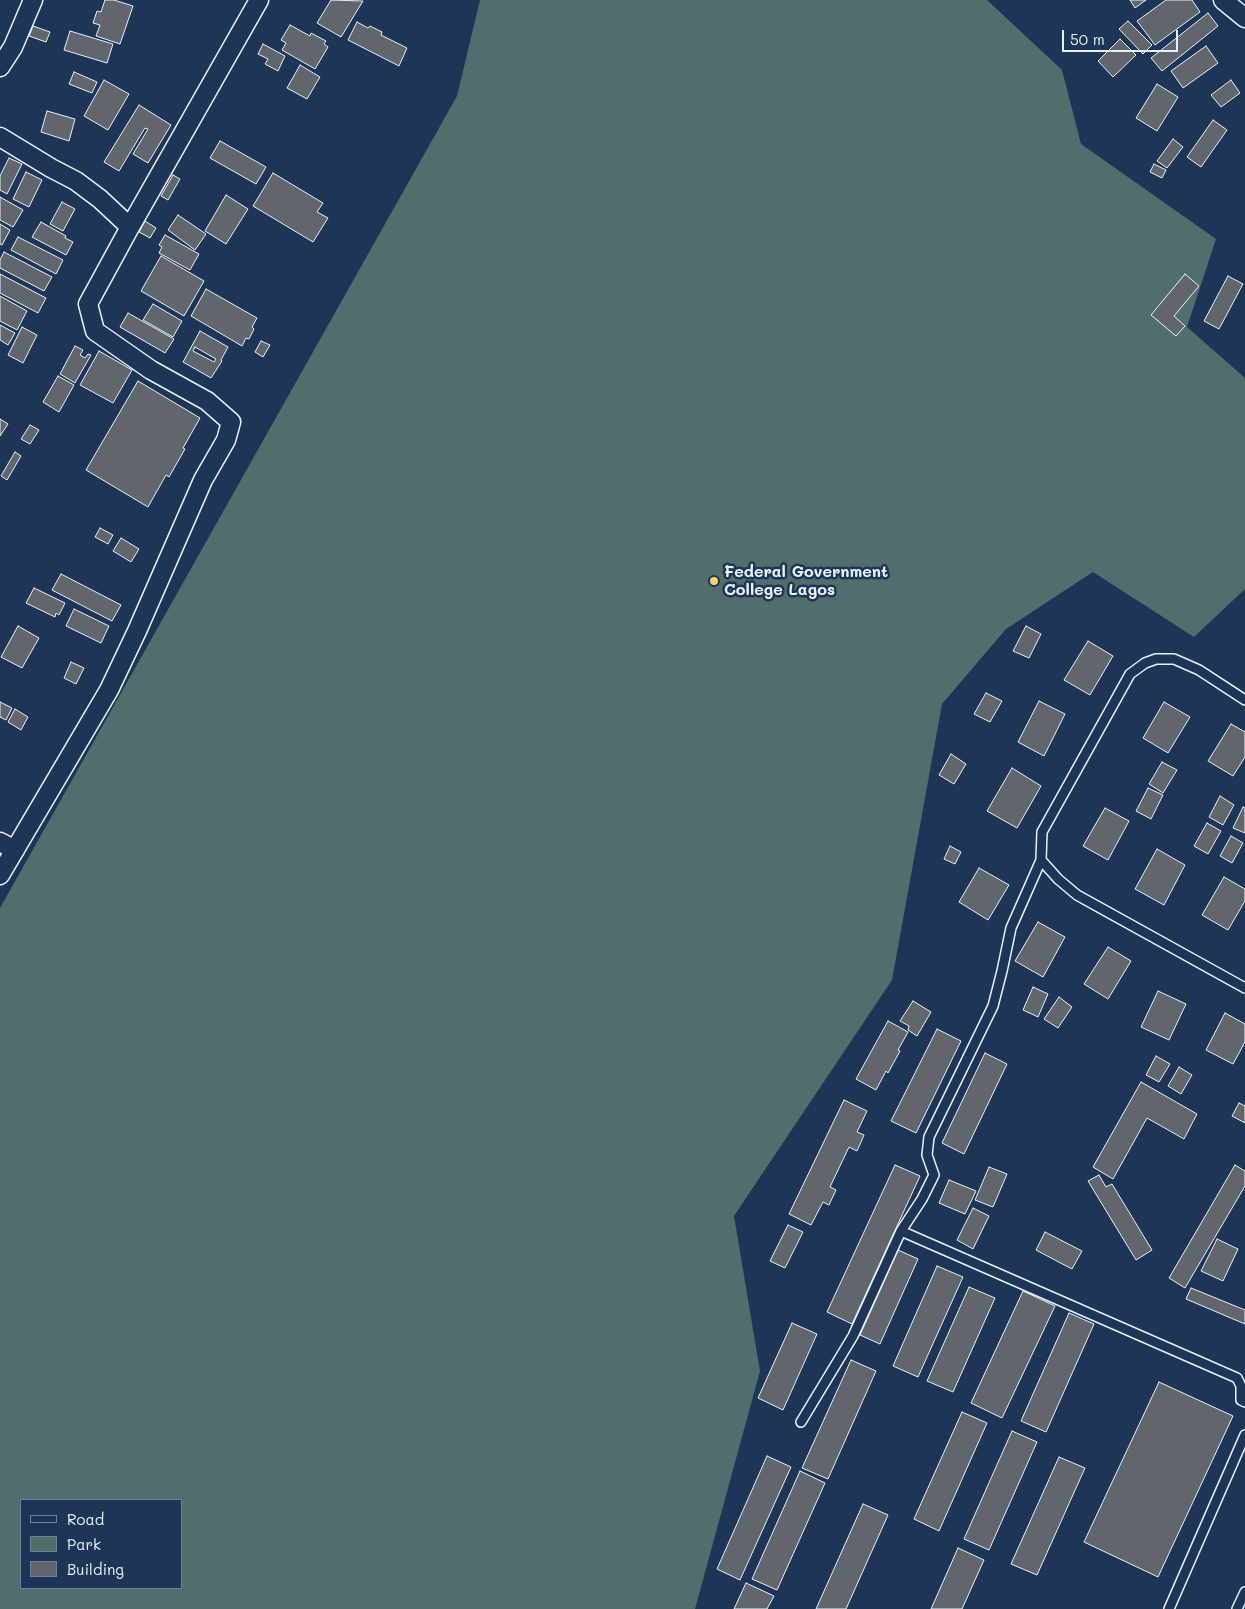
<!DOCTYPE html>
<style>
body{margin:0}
#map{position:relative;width:1245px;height:1609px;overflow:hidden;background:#1d3557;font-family:Mali,sans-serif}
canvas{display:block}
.legend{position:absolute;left:20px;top:1499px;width:162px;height:90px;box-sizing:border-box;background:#1d3557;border:1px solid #6e8097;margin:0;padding:6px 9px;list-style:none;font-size:15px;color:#e8f1f8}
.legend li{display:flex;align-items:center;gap:10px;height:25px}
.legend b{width:25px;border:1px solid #6e8097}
.scale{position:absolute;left:1062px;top:30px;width:116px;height:22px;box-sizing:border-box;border:2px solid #e8f1f8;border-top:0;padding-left:6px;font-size:15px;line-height:18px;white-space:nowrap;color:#e8f1f8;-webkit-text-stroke:4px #1d3557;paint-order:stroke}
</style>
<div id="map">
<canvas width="1245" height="1609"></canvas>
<ul class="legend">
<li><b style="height:6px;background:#1d3557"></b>Road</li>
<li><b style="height:14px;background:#526e6c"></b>Park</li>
<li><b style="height:14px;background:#60666c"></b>Building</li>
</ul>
<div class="scale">50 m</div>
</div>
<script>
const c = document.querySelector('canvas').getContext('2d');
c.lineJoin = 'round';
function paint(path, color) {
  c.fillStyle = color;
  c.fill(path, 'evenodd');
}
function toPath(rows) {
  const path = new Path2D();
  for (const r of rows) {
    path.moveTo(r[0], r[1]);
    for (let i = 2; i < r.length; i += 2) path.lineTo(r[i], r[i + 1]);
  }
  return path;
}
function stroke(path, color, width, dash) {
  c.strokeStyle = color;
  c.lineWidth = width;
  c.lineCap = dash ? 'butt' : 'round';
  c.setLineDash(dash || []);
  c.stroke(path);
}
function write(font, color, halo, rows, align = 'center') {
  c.font = font + ' Mali,sans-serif';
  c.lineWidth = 5;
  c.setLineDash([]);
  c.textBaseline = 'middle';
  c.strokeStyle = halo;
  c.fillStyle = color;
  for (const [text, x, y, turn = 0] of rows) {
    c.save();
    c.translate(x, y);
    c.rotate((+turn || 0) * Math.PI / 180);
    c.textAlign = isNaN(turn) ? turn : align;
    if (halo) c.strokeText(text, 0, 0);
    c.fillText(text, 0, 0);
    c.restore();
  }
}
paint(toPath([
 [480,0,987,0,1062,70,1081,144,1216,239,1187,327,1245,378,1245,589,1194,637,1093,572,1006,629,942,704,892,980,734,1216,760,1371,695,1609,0,1609,0,908,457,96],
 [21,1500,181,1500,181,1588,21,1588]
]), '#526e6c');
const building = toPath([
 [105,0,114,0,133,6,120,44,96,36,100,25,93,23,97,11,101,12,105,0],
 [331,0,363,1,341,37,317,23,331,0],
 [1130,0,1146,0,1135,8,1130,0],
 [1166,0,1192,0,1200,12,1155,45,1137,21,1166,0],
 [1208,13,1218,26,1162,71,1151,58,1208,13],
 [1128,21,1152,45,1143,54,1119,29,1128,21],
 [357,22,368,28,370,26,382,32,381,35,407,48,399,66,348,40,357,22],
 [290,25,310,36,311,33,326,41,324,44,328,47,315,69,282,50,286,43,281,40,290,25],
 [33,26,50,32,46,42,29,36,33,26],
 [70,31,113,44,107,63,64,50,70,31],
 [1120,39,1136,55,1113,77,1098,61,1120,39],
 [263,44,285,56,278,71,265,64,268,59,258,54,263,44],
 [1206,46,1218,63,1183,88,1171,71,1206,46],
 [300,65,320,77,307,99,287,88,300,65],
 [74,72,97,82,92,93,69,84,74,72],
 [104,80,129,94,108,130,84,116,104,80],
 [1231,80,1240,93,1221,107,1211,95,1231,80],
 [1157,84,1178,97,1157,131,1136,118,1157,84],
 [139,105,171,125,148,163,133,154,148,129,145,128,119,171,104,162,139,105],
 [47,111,75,119,69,141,41,132,47,111],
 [1213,120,1227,130,1201,167,1187,157,1213,120],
 [1173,139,1183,147,1167,168,1157,161,1173,139],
 [220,141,266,167,256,184,210,158,220,141],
 [9,158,22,164,7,194,0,190,0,176,9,158],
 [1154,164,1166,170,1162,178,1150,172,1154,164],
 [26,172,42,180,29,207,13,199,26,172],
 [273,173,323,203,317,212,328,218,313,242,253,206,273,173],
 [173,175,180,179,168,200,161,196,173,175],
 [226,195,248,209,226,244,205,231,226,195],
 [0,197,23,210,13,227,0,220,0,197],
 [62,202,75,209,63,231,50,224,62,202],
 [178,215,206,234,195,250,168,230,178,215],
 [145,221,156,228,150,238,139,232,145,221],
 [41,222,66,236,65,238,73,242,66,255,32,237,41,222],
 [0,224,10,230,2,245,0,244,0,224],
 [165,235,199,254,190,270,159,253,162,247,159,245,165,235],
 [18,237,63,260,56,274,11,250,18,237],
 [4,252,52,277,44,291,0,268,0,260,4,252],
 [161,256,204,281,184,316,141,291,161,256],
 [0,274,46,298,38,313,0,293,0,274],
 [1185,274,1199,286,1174,316,1185,326,1176,336,1151,315,1185,274],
 [1228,276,1243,284,1219,329,1204,321,1228,276],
 [206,289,257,318,252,327,254,329,249,339,246,338,242,346,191,316,206,289],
 [0,296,27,311,17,330,0,321,0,296],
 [153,304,182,321,173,337,143,320,153,304],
 [128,313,174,339,165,353,120,327,128,313],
 [0,325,15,333,8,345,0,340,0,325],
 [22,327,37,335,23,363,8,355,22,327],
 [200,331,228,347,221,360,222,361,211,378,183,362,200,331],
 [195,347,216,359,214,362,193,351,195,347],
 [261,341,270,345,263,357,255,352,261,341],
 [75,346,83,350,80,355,85,358,88,354,91,355,75,383,60,374,75,346],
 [99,351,132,370,113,403,80,385,99,351],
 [58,376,74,385,59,412,43,402,58,376],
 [138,381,200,418,183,448,185,449,169,477,166,475,148,507,86,470,138,381],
 [0,419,8,424,0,436,0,419],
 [30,425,39,430,30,444,21,439,30,425],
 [15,452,21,456,7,480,1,476,15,452],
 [100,528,113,535,108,544,95,537,100,528],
 [121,538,139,549,131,562,113,551,121,538],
 [61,574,121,605,112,621,52,590,61,574],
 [34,588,65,603,59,615,56,613,55,617,26,603,34,588],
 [74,609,109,626,101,643,66,626,74,609],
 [18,626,39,638,22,668,1,657,18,626],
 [1026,626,1041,634,1029,658,1013,651,1026,626],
 [1088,641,1113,656,1090,695,1064,680,1088,641],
 [71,662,84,668,76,684,64,678,71,662],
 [986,693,1002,701,990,722,974,714,986,693],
 [1039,701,1065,714,1044,756,1018,742,1039,701],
 [0,702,12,708,6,720,0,717,0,702],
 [1164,702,1190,717,1168,753,1143,738,1164,702],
 [15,709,28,717,21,730,8,722,15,709],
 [1231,724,1245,732,1245,757,1233,776,1208,761,1231,724],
 [951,754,966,764,954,784,939,775,951,754],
 [1162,762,1177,770,1163,793,1149,784,1162,762],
 [1012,768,1041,786,1017,828,987,811,1012,768],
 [1148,788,1163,795,1151,819,1136,811,1148,788],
 [1220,796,1234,805,1223,825,1209,817,1220,796],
 [1243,807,1245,808,1245,833,1233,828,1243,807],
 [1105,808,1129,821,1108,860,1083,846,1105,808],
 [1207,823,1221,831,1208,854,1194,846,1207,823],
 [1231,836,1243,843,1232,863,1220,856,1231,836],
 [950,846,961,852,955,864,944,859,950,846],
 [1157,849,1185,865,1164,905,1135,889,1157,849],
 [979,868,1009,885,988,920,959,902,979,868],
 [1224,877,1245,889,1245,901,1228,930,1202,915,1224,877],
 [1038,922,1065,937,1043,977,1015,961,1038,922],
 [1108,947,1131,961,1108,999,1084,984,1108,947],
 [1033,987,1048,994,1038,1017,1023,1010,1033,987],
 [1158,991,1186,1004,1169,1040,1141,1027,1158,991],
 [1059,997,1072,1007,1058,1028,1044,1019,1059,997],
 [913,1001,931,1012,917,1036,908,1030,909,1026,900,1021,913,1001],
 [1225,1013,1245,1024,1245,1042,1233,1064,1206,1050,1225,1013],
 [888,1021,908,1032,898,1050,900,1051,888,1073,886,1071,876,1090,856,1079,888,1021],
 [937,1029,961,1041,916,1133,891,1121,937,1029],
 [985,1053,1007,1064,964,1154,942,1143,985,1053],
 [1156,1056,1170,1064,1159,1082,1146,1075,1156,1056],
 [1179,1067,1192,1075,1181,1094,1168,1086,1179,1067],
 [1141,1082,1197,1114,1184,1139,1147,1118,1113,1179,1093,1167,1141,1082],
 [844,1100,867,1111,857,1132,864,1135,857,1151,849,1147,830,1187,836,1190,829,1205,823,1202,811,1225,789,1214,844,1100],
 [1239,1103,1245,1106,1245,1123,1232,1116,1239,1103],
 [895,1165,920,1176,852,1324,827,1312,895,1165],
 [1235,1165,1245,1171,1245,1186,1185,1288,1169,1278,1235,1165],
 [989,1167,1007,1174,993,1207,975,1200,989,1167],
 [1099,1175,1106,1187,1112,1184,1152,1250,1136,1260,1088,1181,1099,1175],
 [949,1180,976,1191,965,1214,939,1203,949,1180],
 [973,1208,989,1216,973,1249,957,1240,973,1208],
 [788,1225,803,1232,785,1268,770,1261,788,1225],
 [1045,1232,1082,1251,1072,1269,1036,1250,1045,1232],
 [1217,1239,1238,1249,1223,1281,1201,1271,1217,1239],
 [898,1250,918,1259,880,1344,860,1335,898,1250],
 [937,1266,963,1277,918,1377,893,1366,937,1266],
 [969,1287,995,1298,953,1392,927,1381,969,1287],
 [1191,1288,1245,1310,1245,1324,1186,1299,1191,1288],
 [1023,1291,1055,1306,1002,1418,971,1403,1023,1291],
 [1069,1313,1094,1324,1046,1432,1021,1421,1069,1313],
 [792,1323,817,1334,783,1410,758,1398,792,1323],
 [851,1360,876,1371,828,1479,802,1468,851,1360],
 [1159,1382,1233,1416,1158,1577,1084,1542,1159,1382],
 [962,1412,987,1423,939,1531,914,1519,962,1412],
 [1012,1431,1037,1442,989,1550,964,1539,1012,1431],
 [767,1456,791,1467,740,1580,717,1569,767,1456],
 [1059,1457,1085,1468,1037,1575,1011,1564,1059,1457],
 [800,1471,825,1483,777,1590,752,1579,800,1471],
 [863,1504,888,1515,846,1609,816,1609,863,1504],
 [958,1548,984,1560,962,1609,931,1609,958,1548],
 [746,1583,774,1596,767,1609,734,1609,746,1583]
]);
paint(building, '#60666c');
stroke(building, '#e8f1f8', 1);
const lane = toPath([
 [1245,700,1199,670,1174,659,1156,659,1145,663,1130,674,1042,832,1041,860,1058,879,1077,895,1245,988],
 [901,1231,1237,1378,1241,1386,1241,1400,1245,1402],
 [801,1422,853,1336,901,1231,922,1199,934,1175,927,1155,929,1137,993,1006,1002,971,1011,928,1041,860],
 [1169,1609,1245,1435],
 [1237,1609,1245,1592]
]);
const street = toPath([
 [1223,0,1245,18],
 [0,67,13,47,33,0],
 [0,137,51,168,76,181,100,199,130,227,88,304,95,331,151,370,207,401,231,422,226,440,203,480,137,631,109,690,0,875],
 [130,227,259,0],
 [0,842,15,850]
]);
stroke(lane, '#e8f1f8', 12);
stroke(street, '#e8f1f8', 21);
stroke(lane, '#1d3557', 9);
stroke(street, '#1d3557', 18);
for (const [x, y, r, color] of [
 [714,581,5,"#ffd166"]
]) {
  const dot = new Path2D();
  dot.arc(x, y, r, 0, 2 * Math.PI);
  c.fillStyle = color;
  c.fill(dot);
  stroke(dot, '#1d3557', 2);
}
write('bold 16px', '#e8f1f8', '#1d3557', [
 ["Federal Government",724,572],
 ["College Lagos",724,590]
], 'left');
</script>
